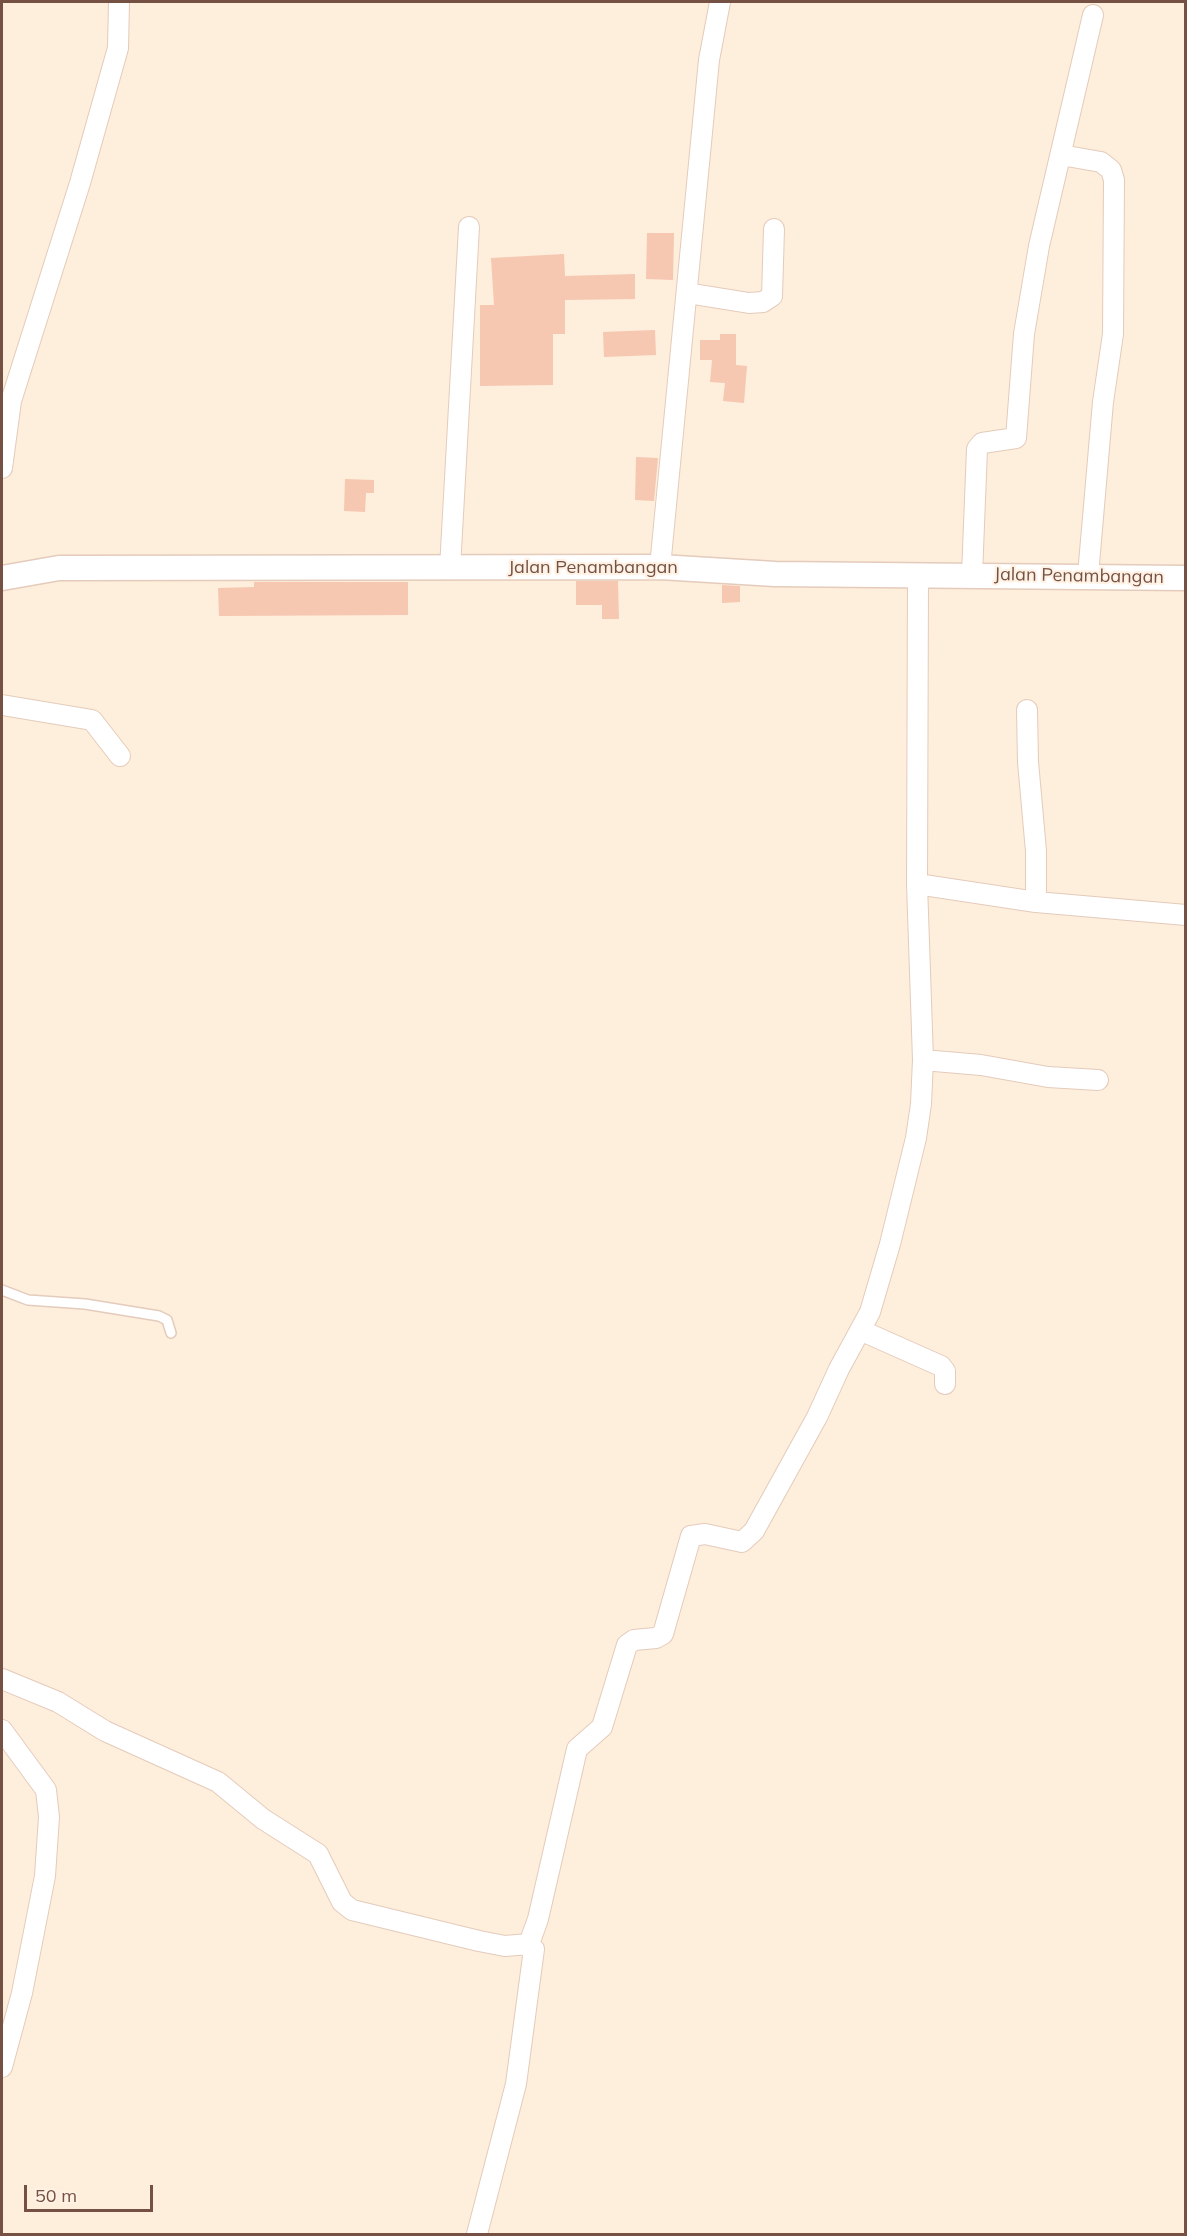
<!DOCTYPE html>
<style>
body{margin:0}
#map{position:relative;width:1187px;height:2236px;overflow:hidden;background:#feeedc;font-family:Mulish,sans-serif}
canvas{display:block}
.frame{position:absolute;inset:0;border:3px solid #755144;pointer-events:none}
.scale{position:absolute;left:24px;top:2185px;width:129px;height:27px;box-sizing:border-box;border:3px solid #755144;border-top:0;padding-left:8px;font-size:18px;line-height:21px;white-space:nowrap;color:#755144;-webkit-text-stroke:4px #fff2e4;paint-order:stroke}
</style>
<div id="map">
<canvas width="1187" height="2236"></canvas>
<div class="frame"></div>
<div class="scale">50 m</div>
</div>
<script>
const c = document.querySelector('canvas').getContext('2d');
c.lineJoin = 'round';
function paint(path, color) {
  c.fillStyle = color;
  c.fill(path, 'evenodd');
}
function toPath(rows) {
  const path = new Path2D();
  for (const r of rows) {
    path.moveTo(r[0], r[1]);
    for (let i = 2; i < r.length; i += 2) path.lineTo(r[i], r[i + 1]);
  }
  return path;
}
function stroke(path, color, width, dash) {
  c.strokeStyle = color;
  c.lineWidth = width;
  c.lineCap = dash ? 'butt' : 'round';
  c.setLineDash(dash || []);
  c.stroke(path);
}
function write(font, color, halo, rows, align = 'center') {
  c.font = font + ' Mulish,sans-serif';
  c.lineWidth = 4.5;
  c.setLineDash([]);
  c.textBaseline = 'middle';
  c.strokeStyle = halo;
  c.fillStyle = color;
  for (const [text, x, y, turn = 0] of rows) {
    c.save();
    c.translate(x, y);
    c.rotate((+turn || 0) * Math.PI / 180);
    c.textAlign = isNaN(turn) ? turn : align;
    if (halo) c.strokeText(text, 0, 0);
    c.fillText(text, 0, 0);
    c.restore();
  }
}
paint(toPath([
 [647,233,674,233,673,280,646,279],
 [564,254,565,276,635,274,635,299,565,300,565,334,553,334,553,385,480,386,480,305,494,305,491,258],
 [655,330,656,355,604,357,603,332],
 [720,334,736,334,736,365,747,366,744,403,723,401,725,383,710,382,712,360,700,360,700,340,720,340],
 [636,457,658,458,654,501,635,500],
 [345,479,374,480,374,493,366,493,365,512,344,511],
 [576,581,618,581,619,619,602,619,602,605,576,605],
 [254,582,408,582,408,615,219,616,218,588,254,587],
 [722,585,740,586,740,602,722,603]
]), '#f6c7b1');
const service = toPath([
 [2,1290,28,1300,85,1304,159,1316,167,1320,171,1333]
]);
const minor = toPath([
 [1061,155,1101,162,1111,170,1114,180,1113,334,1103,402,1088,575],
 [687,293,749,303,763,302,772,296,774,229],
 [2,468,11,401,80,183,118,48,119,2],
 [660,567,709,60,720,2],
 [450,568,469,227],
 [972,575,977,449,982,443,1016,438,1024,334,1039,246,1093,15],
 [2,705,92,720,120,756],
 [1027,710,1028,762,1036,851,1036,902],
 [917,884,1036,902,1186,915],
 [923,1060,981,1065,1048,1077,1098,1080],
 [860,1330,941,1366,945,1371,945,1384],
 [2,1679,58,1702,105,1731,218,1782,263,1819,318,1854,342,1902,352,1910,479,1941,505,1946,529,1944,538,1919,577,1749,602,1727,627,1645,634,1640,656,1638,663,1634,691,1536,705,1534,742,1542,754,1531,817,1417,839,1369,870,1312,890,1244,916,1138,921,1104,923,1060,917,884,918,576],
 [2,1730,46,1790,49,1817,45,1876,22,1993,2,2067],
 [477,2234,516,2084,534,1949,526,1946]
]);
const tertiary = toPath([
 [2,578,59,568,660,567,775,574,1186,578]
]);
stroke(service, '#e4cbbb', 12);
stroke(minor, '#e4cbbb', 22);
stroke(tertiary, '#e4cbbb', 27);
stroke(service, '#fff', 9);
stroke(minor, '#fff', 20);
stroke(tertiary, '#fff', 24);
write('18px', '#755144', '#fff2e4', [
 ["Jalan Penambangan",593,568],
 ["Jalan Penambangan",1079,576,1]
]);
</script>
